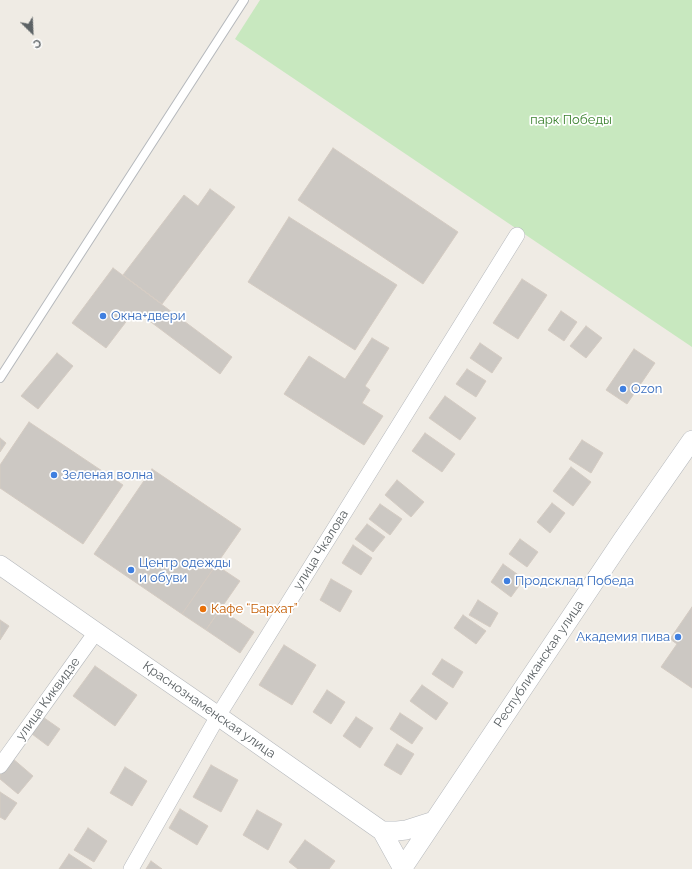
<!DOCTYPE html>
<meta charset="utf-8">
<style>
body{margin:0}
#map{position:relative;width:692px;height:869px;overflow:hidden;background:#efebe4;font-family:Raleway,sans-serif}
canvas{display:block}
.north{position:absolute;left:12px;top:12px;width:40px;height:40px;-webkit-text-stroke:3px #fff;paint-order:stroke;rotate:156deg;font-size:11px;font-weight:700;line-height:16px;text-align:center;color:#5c6265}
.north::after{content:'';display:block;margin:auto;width:14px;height:18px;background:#5c6265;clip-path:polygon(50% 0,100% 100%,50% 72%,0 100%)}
</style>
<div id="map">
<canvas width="692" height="869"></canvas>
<div class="north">С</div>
</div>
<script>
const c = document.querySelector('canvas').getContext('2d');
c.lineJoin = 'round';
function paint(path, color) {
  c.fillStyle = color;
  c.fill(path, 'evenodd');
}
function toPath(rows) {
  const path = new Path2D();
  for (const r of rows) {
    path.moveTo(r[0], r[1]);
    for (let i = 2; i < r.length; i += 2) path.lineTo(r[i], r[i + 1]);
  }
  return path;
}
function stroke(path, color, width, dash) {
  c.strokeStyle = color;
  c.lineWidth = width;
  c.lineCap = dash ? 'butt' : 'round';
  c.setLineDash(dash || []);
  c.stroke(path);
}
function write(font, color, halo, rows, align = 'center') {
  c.font = font + ' Raleway,sans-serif';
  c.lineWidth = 3.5;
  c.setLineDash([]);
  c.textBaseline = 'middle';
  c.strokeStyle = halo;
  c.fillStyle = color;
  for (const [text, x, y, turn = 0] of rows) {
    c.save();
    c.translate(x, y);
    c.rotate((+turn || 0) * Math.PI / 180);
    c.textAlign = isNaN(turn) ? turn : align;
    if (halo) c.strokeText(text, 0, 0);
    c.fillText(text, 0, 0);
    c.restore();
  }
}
paint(toPath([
 [260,0,692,0,692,347,235,39]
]), '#c8e8bf');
const building = toPath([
 [333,148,458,232,423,284,298,200,333,148],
 [210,189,235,207,162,304,123,275,184,195,198,206,210,189],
 [289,217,397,285,355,350,248,282,289,217],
 [113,268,232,357,220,374,135,310,106,348,72,323,113,268],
 [522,279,547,295,518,339,493,323,522,279],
 [561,311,577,322,564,341,548,330,561,311],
 [586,326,602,338,586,358,570,346,586,326],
 [372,338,389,348,365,386,370,390,362,403,383,416,364,445,284,394,309,356,345,379,372,338],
 [480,343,502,358,492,373,470,358,480,343],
 [634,349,655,363,627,404,606,390,634,349],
 [57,353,73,366,38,409,21,396,57,353],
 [467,369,486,381,476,397,456,384,467,369],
 [445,396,476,418,460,440,429,418,445,396],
 [29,422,123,485,83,544,0,488,0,465,29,422],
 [425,433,455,454,442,472,412,451,425,433],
 [0,438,6,443,0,452,0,438],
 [582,440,603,453,591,473,569,459,582,440],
 [571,467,591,482,573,506,553,491,571,467],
 [152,469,241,529,182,614,94,554,152,469],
 [397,480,424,502,411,517,385,495,397,480],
 [552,503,565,513,550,533,537,522,552,503],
 [380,504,402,519,390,535,369,519,380,504],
 [367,524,385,537,373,552,355,539,367,524],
 [520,539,538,552,527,567,509,554,520,539],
 [353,545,372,558,361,575,342,563,353,545],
 [503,564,524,579,511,597,491,582,503,564],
 [216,565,240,581,206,630,182,614,216,565],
 [331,579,352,591,340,612,320,600,331,579],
 [478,600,498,613,490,627,469,615,478,600],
 [692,607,692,688,661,667,677,644,670,639,692,607],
 [220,609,254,632,240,653,206,630,220,609],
 [463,615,486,631,476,644,454,628,463,615],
 [0,620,9,626,0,640,0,620],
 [284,645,316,665,292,705,259,685,284,645],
 [442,659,463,672,453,688,432,674,442,659],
 [95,666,137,695,115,726,73,696,95,666],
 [422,685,448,703,436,720,410,701,422,685],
 [327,690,345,702,331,724,313,712,327,690],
 [400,713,423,728,412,744,390,729,400,713],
 [40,715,60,729,48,746,28,731,40,715],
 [356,717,373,728,360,748,343,736,356,717],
 [397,744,414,754,401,775,384,765,397,744],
 [12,758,33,776,18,794,0,779,0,773,12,758],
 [211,765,238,780,221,812,193,797,211,765],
 [125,767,147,781,132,806,110,793,125,767],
 [0,792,17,803,5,820,0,817,0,792],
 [180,809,208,826,197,845,169,828,180,809],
 [257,810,282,824,268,850,243,835,257,810],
 [88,828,107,841,94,862,74,850,88,828],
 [305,840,335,861,329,869,298,869,289,862,305,840],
 [69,854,92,869,59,869,69,854],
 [151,861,162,869,146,869,151,861]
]);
paint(building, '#ccc8c3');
stroke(building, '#d4cbc2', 1);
const service = toPath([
 [0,378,244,0]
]);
const minor = toPath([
 [0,766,96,632],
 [131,869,218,716,517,235]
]);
const tertiary = toPath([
 [0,565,96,632,218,716,382,831,403,869],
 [382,831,397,831,406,830,434,821],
 [402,869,623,539,692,440]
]);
stroke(service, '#b5b8bc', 10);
stroke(minor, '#b5b8bc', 16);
stroke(tertiary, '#b5b8bc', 20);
stroke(service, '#fff', 8);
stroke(minor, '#fff', 15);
stroke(tertiary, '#fff', 19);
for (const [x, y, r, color] of [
 [103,316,4,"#3f7fe0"],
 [623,389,4,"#3f7fe0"],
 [54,475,4,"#3f7fe0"],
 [131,570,4,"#3f7fe0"],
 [507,581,4,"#3f7fe0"],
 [203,609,4,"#e8710a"],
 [678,637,4,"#3f7fe0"]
]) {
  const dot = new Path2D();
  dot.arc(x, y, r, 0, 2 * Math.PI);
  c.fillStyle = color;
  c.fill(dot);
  stroke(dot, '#fff', 1.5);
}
write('13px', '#3c8230', '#fff', [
 ["парк Победы",571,120]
]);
write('13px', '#366cbe', '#fff', [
 ["Окна+двери",111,316],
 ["Ozon",631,389],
 ["Зеленая волна",62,475],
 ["Центр одежды",139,563],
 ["и обуви",139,578],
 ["Продсклад Победа",515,581],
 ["Академия пива",670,637,"right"]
], 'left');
write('13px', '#5c6265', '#fff', [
 ["улица Чкалова",321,550,-58],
 ["Республиканская улица",539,664,-56],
 ["улица Киквидзе",48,699,-54],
 ["Краснознаменская улица",209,710,35]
]);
write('13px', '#c56008', '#fff', [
 ["Кафе “Бархат”",211,609]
], 'left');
</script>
